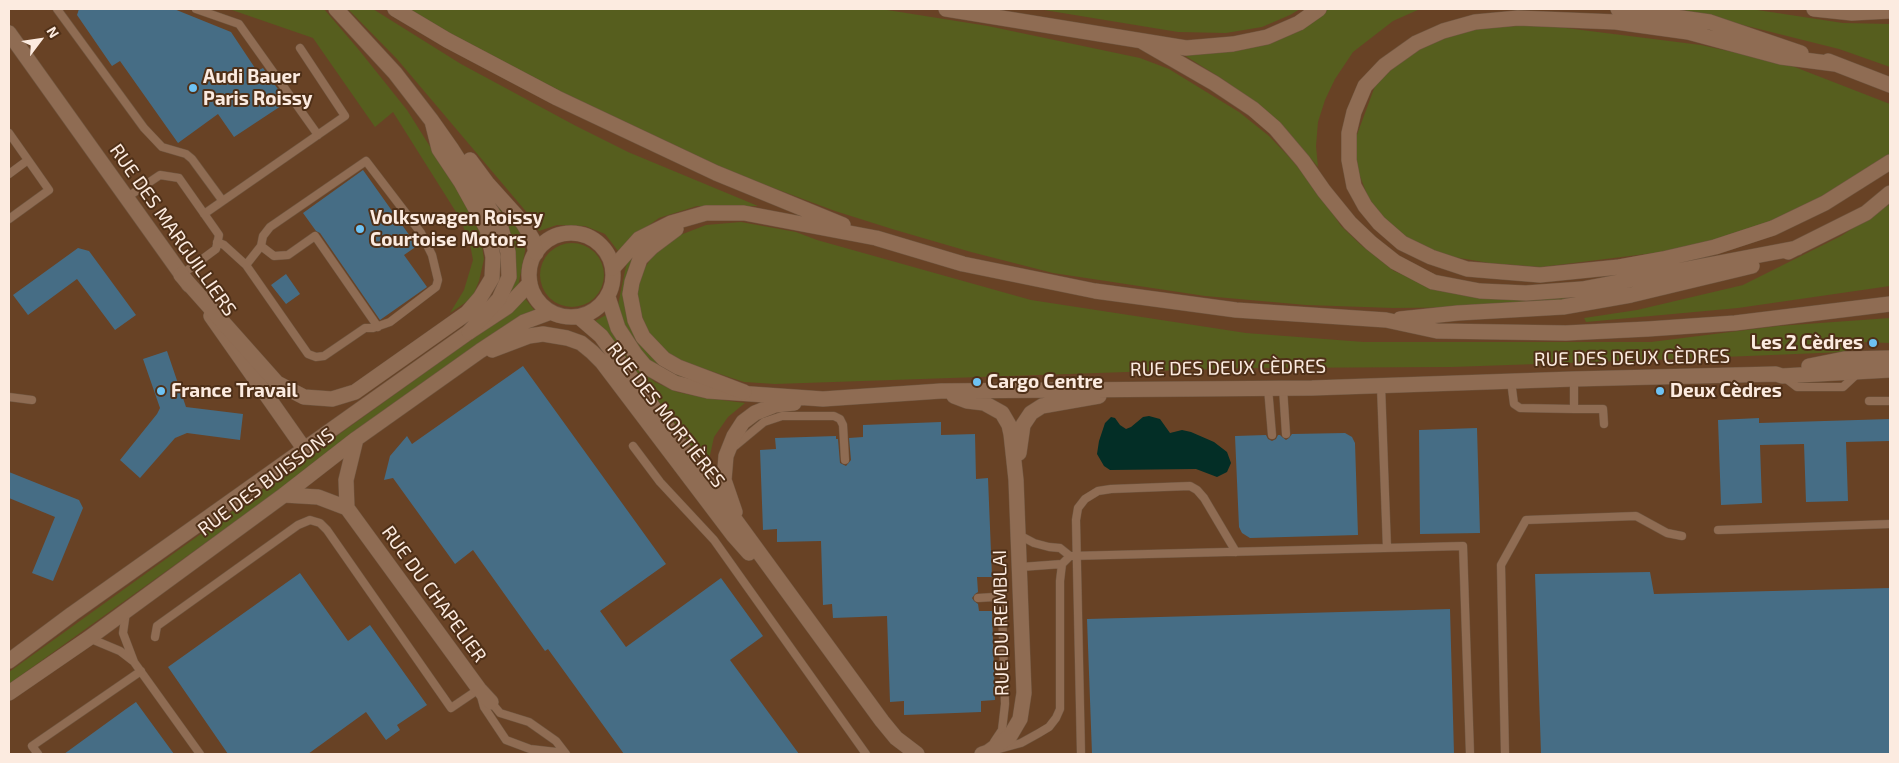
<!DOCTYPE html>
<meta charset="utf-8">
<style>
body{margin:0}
#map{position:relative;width:1899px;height:763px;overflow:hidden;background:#5b3a23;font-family:"Exo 2",sans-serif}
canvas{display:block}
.frame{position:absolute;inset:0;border:10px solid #fcebe0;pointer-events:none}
.north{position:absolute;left:15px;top:15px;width:50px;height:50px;-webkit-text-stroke:4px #4f3018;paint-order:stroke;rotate:59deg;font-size:14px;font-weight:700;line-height:20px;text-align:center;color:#fcebe0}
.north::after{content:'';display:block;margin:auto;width:18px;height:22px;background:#fcebe0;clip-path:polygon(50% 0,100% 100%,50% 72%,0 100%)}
</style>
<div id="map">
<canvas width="1899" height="763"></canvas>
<div class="frame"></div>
<div class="north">N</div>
</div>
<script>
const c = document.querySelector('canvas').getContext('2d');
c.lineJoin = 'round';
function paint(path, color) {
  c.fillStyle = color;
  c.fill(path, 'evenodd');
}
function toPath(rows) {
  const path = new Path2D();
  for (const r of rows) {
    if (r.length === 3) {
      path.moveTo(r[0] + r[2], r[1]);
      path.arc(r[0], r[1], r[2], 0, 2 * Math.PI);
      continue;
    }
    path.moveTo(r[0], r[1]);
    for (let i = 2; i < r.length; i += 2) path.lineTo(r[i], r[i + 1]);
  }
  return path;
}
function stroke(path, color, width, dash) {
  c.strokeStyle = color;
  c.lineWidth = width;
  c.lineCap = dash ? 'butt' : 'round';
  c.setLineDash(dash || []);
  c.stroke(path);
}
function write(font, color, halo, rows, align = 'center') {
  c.font = font + ' "Exo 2",sans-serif';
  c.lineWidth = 4;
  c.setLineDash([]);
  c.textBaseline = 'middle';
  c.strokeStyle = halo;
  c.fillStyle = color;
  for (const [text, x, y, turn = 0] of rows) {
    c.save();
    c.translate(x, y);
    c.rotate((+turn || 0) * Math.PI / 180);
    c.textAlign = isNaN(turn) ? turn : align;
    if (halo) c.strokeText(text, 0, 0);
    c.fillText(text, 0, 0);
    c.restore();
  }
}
paint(toPath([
 [9,9,1890,9,1890,754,9,754]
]), '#684225');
paint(toPath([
 [229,9,324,9,359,50,407,110,458,191,480,233,484,259,479,281,472,298,450,313,464,290,473,260,469,239,456,212,393,112,375,127,313,38],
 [348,9,373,9,461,64,576,126,628,152,758,206,697,206,659,218,631,238,618,251,605,234,585,226,557,225,539,231,529,215,397,59],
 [409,9,881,9,988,26,1140,58,1169,69,1239,112,1269,136,1290,158,1317,190,1341,226,1361,245,1394,271,1425,284,1572,295,1566,300,1490,307,1393,308,1306,305,1205,296,1053,273,971,252,892,229,835,211,752,180,685,153,503,66],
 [1038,9,1300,9,1290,15,1262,27,1226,33,1178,32],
 [1329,9,1420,9,1393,21,1353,52,1335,79,1325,100,1318,122,1316,146,1318,167,1294,139,1268,113,1224,80,1179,52,1292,30],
 [1679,9,1751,9,1843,23,1890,24,1890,67,1839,49],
 [1542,25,1701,45,1787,64,1890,104,1890,154,1853,179,1809,205,1768,223,1720,240,1662,252,1541,267,1489,263,1436,254,1405,237,1384,219,1368,197,1358,171,1355,140,1375,86,1399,62,1426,43,1473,28],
 [495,199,525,236,525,251,518,287,508,296,514,276,491,201],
 [1890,204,1890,286,1738,308,1586,322,1584,318,1637,310,1743,285,1841,236],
 [741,222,796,232,817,240,1031,300,1246,333,1364,342,1651,342,1778,326,1890,318,1890,343,1860,342,1844,352,1652,360,1452,367,1244,368,775,384,744,382,668,357,648,332,640,311,637,293,642,272,654,254,675,237,706,225],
 [572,275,32],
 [638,248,625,288,625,310,634,333,699,383,698,386,652,364,629,337,618,305,626,266,632,254],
 [524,297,535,311,524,314,9,684,9,672,516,307],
 [606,315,642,371,655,382,677,392,706,398,745,403,728,417,714,437,707,469,595,321]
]), '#565e1e');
paint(toPath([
 [1149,416,1160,419,1170,433,1182,430,1191,432,1214,442,1227,452,1231,463,1227,472,1217,477,1196,469,1110,470,1104,466,1097,454,1099,441,1105,423,1111,417,1115,418,1120,425,1126,429,1131,427,1143,417]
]), '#032e26');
paint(toPath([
 [79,9,174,9,231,32,257,71,263,68,287,102,234,137,218,114,178,143,120,61,112,66,77,15],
 [363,170,417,246,404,255,427,287,380,320,320,233,316,231,303,213],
 [78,248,89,251,136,315,115,330,77,279,28,315,13,295],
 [286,274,300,294,286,304,271,285],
 [167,351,186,407,243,414,240,440,187,433,175,438,140,478,120,460,157,414,160,408,143,359],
 [523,366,666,564,600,611,626,647,721,578,763,636,730,660,799,754,624,754,548,649,545,651,473,550,455,564,393,478,384,480,390,456,407,436,412,444],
 [1759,418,1759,423,1890,419,1890,441,1846,442,1848,501,1806,502,1804,444,1760,445,1762,503,1721,505,1718,420],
 [941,422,941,435,975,434,976,479,988,478,992,577,977,577,978,592,975,594,972,598,974,601,978,604,979,611,992,611,995,700,981,701,981,712,904,715,904,701,890,702,887,616,833,618,832,604,823,605,821,541,777,542,777,529,763,530,760,450,776,449,775,438,836,436,836,439,838,439,840,463,846,466,851,460,849,438,863,437,863,425],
 [1477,428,1480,533,1420,534,1419,430],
 [1345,433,1352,437,1355,443,1358,535,1250,538,1242,533,1239,527,1235,436,1266,435,1268,439,1272,441,1276,439,1278,435,1280,435,1282,437,1286,440,1289,438,1292,434],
 [9,472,79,500,83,508,53,581,32,573,55,517,9,498],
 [1650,572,1654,594,1890,588,1890,754,1541,754,1535,574],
 [300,573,348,641,370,625,427,705,397,725,400,730,386,740,366,712,308,754,228,754,168,667],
 [1450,609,1454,754,1092,754,1087,619],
 [136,702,174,754,64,754,126,709]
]), '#466d85');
const lane = toPath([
 [57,9,144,128,162,147,186,154,192,159,222,200],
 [196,9,239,24,318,135],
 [9,133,28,160,9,174],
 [126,198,160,175,179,178,219,235,216,249,181,275],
 [204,214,345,116,300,48],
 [9,219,49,190,28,160],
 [217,242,224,245,246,265,308,354,316,357,324,356,365,328,373,328,390,322,436,287,438,280,432,255,421,233,366,161,270,227,263,236,261,246,246,265],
 [261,246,274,256,288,255,315,236,378,327],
 [1784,377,1797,387,1843,387,1858,373],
 [1511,381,1514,404,1520,408,1574,409,1574,379],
 [1381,386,1387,548],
 [1268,388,1272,435],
 [1283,388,1286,434],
 [9,397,32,400],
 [1869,401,1890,401],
 [1574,409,1603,409,1604,424],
 [633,446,660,482,714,540,866,754],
 [735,446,764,422,782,416,834,416,840,419,843,425,845,460],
 [1718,530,1890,524],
 [1019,535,1034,543,1049,547,1060,548,1070,556,1463,546,1470,754],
 [1021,567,1062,564],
 [978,598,994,597,1002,607,1005,704,1002,730,994,742],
 [126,612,123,633,134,662,200,754],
 [155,637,157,626,298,525,310,520,320,523,327,530,451,708,479,689,484,707,506,740,530,749,565,753],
 [89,638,120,651,133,661],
 [491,702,500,713,529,722,556,741,566,754],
 [999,749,1021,743,1039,733,1049,727,1056,718,1060,709,1060,581,1062,564,1070,556],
 [38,754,32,746,141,671],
 [1081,754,1076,520,1078,508,1085,499,1098,491,1111,489,1190,486,1197,490,1204,498,1236,552],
 [1505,754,1501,565,1526,520,1636,516,1667,533,1682,536]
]);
const street = toPath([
 [9,33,189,285],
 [571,275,42],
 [608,297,618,328,635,354,645,366,675,383,708,391,823,399,941,391,1312,388,1574,379,1776,374,1782,376,1890,370],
 [211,316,305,450],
 [579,317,601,336,882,721,896,738,917,754],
 [492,350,529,336,543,334,567,338,581,343,592,352,602,362,733,535,749,553],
 [1809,366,1844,359,1890,358],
 [954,396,967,401,984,403,1002,413,1009,425,1011,434,1016,480,1024,693,1020,719,1010,736,988,752,982,754],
 [356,439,346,480,347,508,479,689,491,702],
 [1019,453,1023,425,1031,413,1042,406,1099,396],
 [284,495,318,497,347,508],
 [735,512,724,480,726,456,734,436,743,422,755,413,775,405,794,403],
 [9,661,72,614,469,332,507,307,530,283],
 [9,693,89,638,284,495,356,439,480,351,524,322,551,312]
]);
const secondary = toPath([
 [336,9,395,73,432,121,451,148,500,225,508,252,509,277,499,299,469,332],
 [395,9,447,40,557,98,716,173,843,225],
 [946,9,1186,48,1233,44,1267,37,1299,23,1319,9],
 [1618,9,1710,22,1801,53],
 [1814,9,1852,13,1890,11],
 [1143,42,1214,83,1253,109,1275,128,1303,161,1324,191,1350,223,1371,243,1395,262,1433,282,1480,291,1526,293,1582,289,1797,248],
 [1828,61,1890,85],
 [1835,64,1781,57,1688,32,1616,22,1518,18,1475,22,1443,31,1416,43,1385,65,1365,86,1354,112,1349,133,1349,160,1354,186,1365,206,1379,223,1402,243,1431,257,1467,269,1540,275,1619,267,1663,259,1715,247,1773,228,1825,203,1890,162],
 [470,160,487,183,523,223,533,240,536,253],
 [676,229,652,247,640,259,632,282,630,294,635,320,643,337,664,359,678,367,744,392],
 [1788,252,1866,213,1890,193],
 [613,268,639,239,671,223,706,213,744,213,876,238,963,264,1095,291,1236,310,1386,320,1437,331,1566,333,1648,329,1735,323,1890,304],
 [181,275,277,383,304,397,332,399,355,392,467,313,480,298,492,278,493,257,487,229,461,182,439,149,432,121],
 [1400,319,1458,313,1563,307,1631,295,1752,266]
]);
stroke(lane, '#705640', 9);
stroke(street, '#705640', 16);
stroke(secondary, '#705640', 16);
stroke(lane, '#8f6c53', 8);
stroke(street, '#8f6c53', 15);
stroke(secondary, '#8f6c53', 15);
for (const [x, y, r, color] of [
 [193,88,5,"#6ec2f3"],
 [360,229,5,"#6ec2f3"],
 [1873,343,5,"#6ec2f3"],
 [977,382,5,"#6ec2f3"],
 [161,391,5,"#6ec2f3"],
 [1660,391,5,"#6ec2f3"]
]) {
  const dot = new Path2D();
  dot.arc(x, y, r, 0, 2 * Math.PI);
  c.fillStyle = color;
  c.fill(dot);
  stroke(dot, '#4f3018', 2);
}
write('bold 19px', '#fcebe0', '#4f3018', [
 ["Audi Bauer",203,77],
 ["Paris Roissy",203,99],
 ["Volkswagen Roissy",370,218],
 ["Courtoise Motors",370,240],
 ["Les 2 Cèdres",1863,343,"right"],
 ["Cargo Centre",987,382],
 ["France Travail",171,391],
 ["Deux Cèdres",1670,391]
], 'left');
write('19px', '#fcebe0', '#4f3018', [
 ["RUE DES MARGUILLIERS",173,230,55],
 ["RUE DES DEUX CÈDRES",1632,358,-1],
 ["RUE DES DEUX CÈDRES",1228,368,-1],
 ["RUE DES MORTIÈRES",666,415,52],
 ["RUE DES BUISSONS",266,482,-37],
 ["RUE DU CHAPELIER",434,594,54],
 ["RUE DU REMBLAI",1001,623,-91]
]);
</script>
